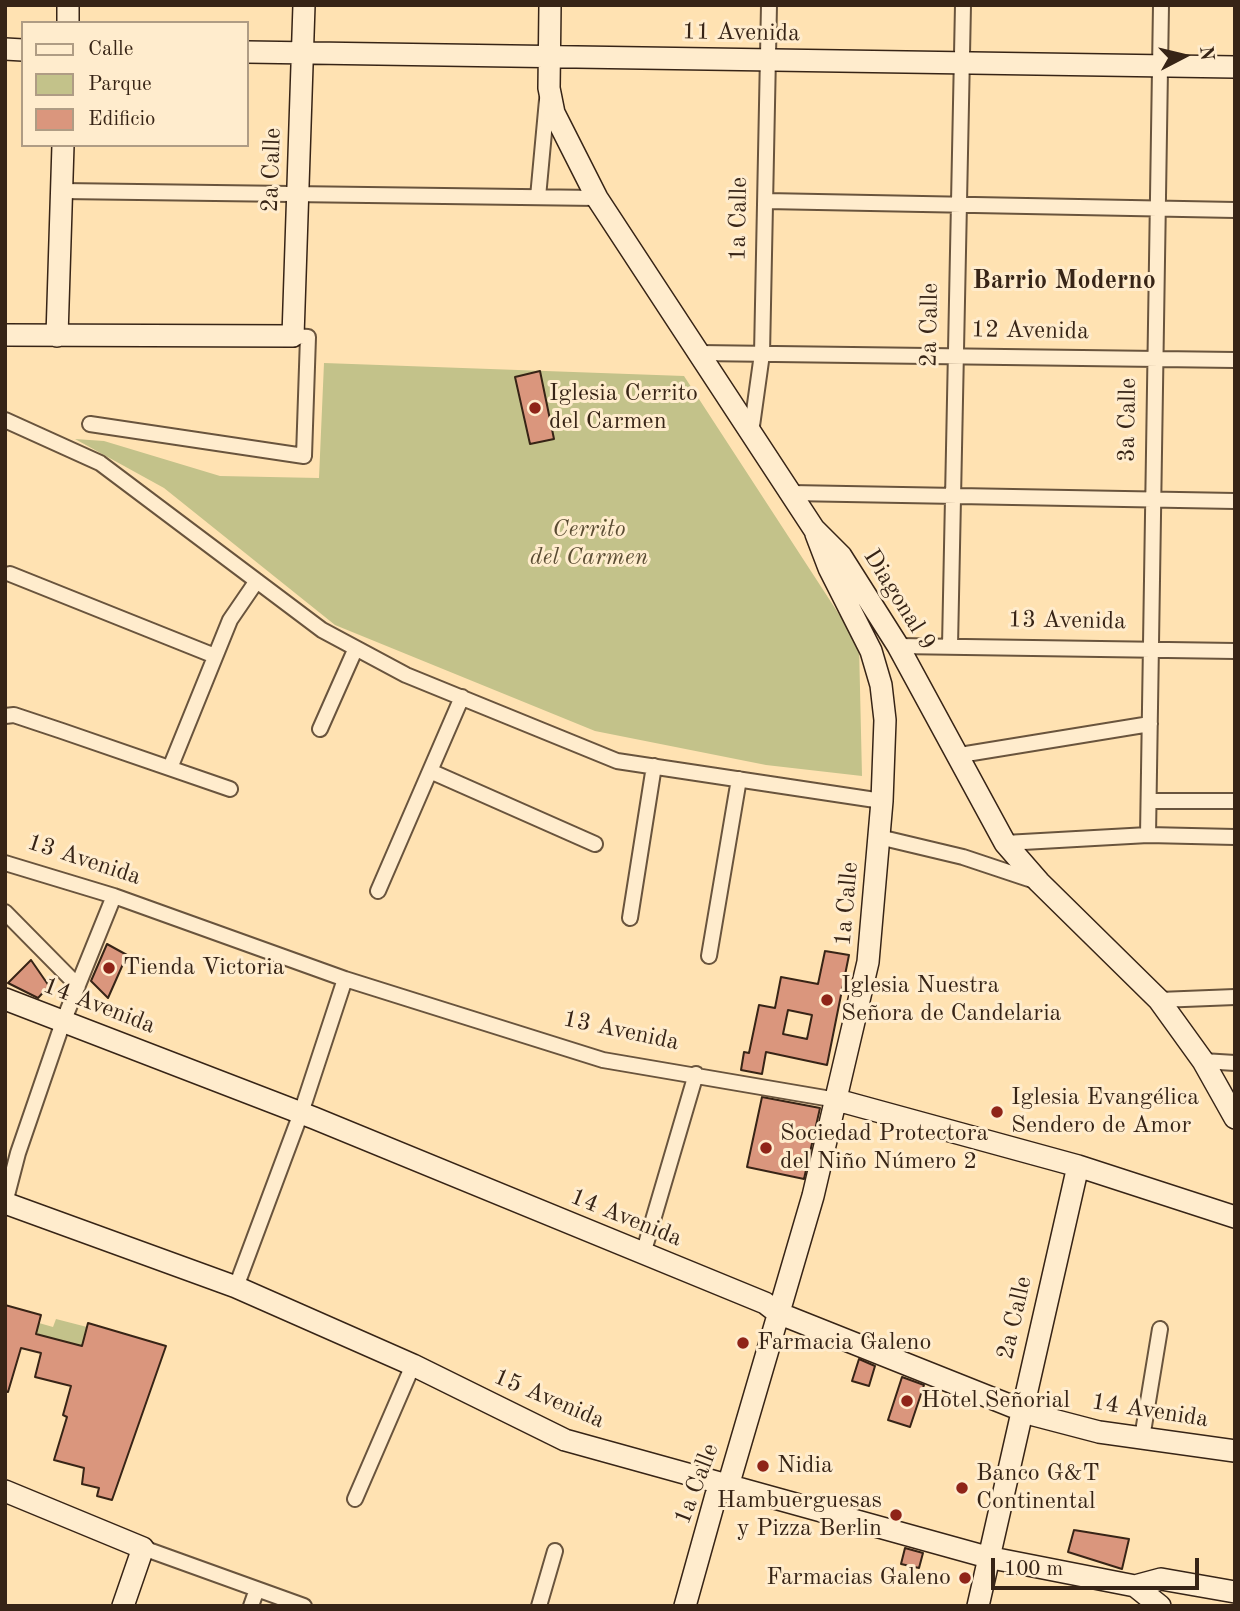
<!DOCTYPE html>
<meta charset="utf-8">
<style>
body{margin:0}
#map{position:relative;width:1240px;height:1611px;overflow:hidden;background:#ffe2b2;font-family:"Old Standard TT",serif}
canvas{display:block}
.frame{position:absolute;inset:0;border:7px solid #372416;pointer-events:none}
.legend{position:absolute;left:21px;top:21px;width:228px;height:126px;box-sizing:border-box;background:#ffeccd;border:2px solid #af9c84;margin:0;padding:9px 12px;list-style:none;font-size:21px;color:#372416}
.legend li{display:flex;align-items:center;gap:14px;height:35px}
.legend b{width:35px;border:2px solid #af9c84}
.north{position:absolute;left:1149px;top:21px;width:70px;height:70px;-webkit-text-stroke:5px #ffeccd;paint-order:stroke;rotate:83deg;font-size:19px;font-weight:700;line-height:28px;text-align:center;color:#372416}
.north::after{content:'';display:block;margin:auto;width:24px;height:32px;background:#372416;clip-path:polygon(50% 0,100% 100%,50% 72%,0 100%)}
.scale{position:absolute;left:991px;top:1558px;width:208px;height:32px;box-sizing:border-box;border:4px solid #372416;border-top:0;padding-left:9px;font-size:21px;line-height:24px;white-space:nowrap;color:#372416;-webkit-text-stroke:5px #ffeccd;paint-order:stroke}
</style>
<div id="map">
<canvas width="1240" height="1611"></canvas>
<div class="frame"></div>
<ul class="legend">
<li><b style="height:9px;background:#ffeccd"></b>Calle</li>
<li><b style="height:19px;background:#c3c28a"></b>Parque</li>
<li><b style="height:19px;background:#da967d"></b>Edificio</li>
</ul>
<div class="north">N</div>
<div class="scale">100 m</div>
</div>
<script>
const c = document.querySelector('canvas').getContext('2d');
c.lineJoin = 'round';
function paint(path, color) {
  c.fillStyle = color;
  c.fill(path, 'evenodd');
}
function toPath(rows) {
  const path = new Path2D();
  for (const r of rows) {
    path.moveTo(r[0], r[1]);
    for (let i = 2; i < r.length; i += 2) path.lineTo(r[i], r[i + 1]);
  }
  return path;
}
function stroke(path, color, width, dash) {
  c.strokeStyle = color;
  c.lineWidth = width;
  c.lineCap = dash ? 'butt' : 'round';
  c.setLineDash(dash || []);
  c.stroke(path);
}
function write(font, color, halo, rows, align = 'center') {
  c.font = font + ' "Old Standard TT",serif';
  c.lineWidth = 6;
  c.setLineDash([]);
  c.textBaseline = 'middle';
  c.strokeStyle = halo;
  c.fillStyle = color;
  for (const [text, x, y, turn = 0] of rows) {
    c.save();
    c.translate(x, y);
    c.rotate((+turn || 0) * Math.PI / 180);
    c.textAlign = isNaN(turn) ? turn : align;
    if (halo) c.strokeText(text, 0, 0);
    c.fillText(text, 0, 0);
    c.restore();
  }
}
paint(toPath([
 [324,363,684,376,859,645,862,776,766,765,595,731,335,625,164,488,75,439,104,441,220,476,319,478],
 [56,1319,87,1327,79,1357,63,1341,47,1337,32,1349,39,1323,53,1327]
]), '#c3c28a');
const building = toPath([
 [540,371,554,439,530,444,515,377,540,371],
 [107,944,127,955,108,998,91,981,107,944],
 [825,951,849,955,827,1065,766,1052,762,1074,741,1070,744,1052,749,1053,759,1005,775,1008,781,977,818,984,825,951],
 [788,1010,812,1015,807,1039,783,1034,788,1010],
 [31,960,49,986,38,998,8,983,31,960],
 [762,1097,820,1108,804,1179,747,1167,762,1097],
 [5,1305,41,1315,36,1334,82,1346,88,1323,166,1346,112,1500,97,1496,99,1488,82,1484,84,1468,54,1460,67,1417,63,1415,71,1386,35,1377,41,1353,21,1348,8,1392,5,1391,5,1305],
 [859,1359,875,1366,869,1386,852,1381,859,1359],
 [902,1377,924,1385,910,1427,888,1420,902,1377],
 [1074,1530,1129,1539,1122,1569,1068,1552,1074,1530],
 [905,1548,923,1553,919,1568,901,1564,905,1548]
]);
paint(building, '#da967d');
stroke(building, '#372416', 2);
const street = toPath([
 [62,191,597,198],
 [538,197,547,100],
 [766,201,1235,210],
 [699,353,1235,360],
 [5,420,100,463,322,630,406,675,617,761,882,801],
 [90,424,304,456,308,337,293,336],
 [751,433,762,354,769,5],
 [791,493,1235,501],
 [10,574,215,656],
 [898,646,1235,651],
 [950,646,963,5],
 [5,716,14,715,62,731,230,789],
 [320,729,355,650],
 [960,755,1150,724],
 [170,768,230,620,256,582],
 [430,771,595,844],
 [1149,801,1235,801],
 [1148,835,1161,5],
 [879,837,963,857,1038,882],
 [1005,843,1148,835,1235,837],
 [5,863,114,896,345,979,603,1060,837,1100],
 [378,891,462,697],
 [5,912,78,986],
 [630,918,654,766],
 [709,956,739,779],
 [1159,1000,1235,997],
 [1203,1061,1235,1063],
 [5,1203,18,1153,63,1022,114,896],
 [643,1254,696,1074],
 [236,1287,301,1113,345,979],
 [1142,1438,1160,1329],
 [355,1499,413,1365],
 [143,1548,304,1606],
 [251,1606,257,1589],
 [539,1606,555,1551]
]);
const secondary = toPath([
 [550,5,549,88,554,113,597,198,814,529,841,556,898,646,1005,843,1039,882,1159,1000,1203,1061,1235,1118],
 [68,23,68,5],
 [5,49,23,50],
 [247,52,1235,67],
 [5,335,293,336,304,5],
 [57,336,63,145],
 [5,999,314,1118,765,1303,778,1313,1034,1415,1099,1432,1235,1451],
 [837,1100,1078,1166,1235,1217],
 [5,1203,236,1287,413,1365,565,1440,987,1557,1135,1586,1161,1579,1235,1592],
 [5,1491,143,1548,123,1606],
 [1135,1586,1160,1606],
 [685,1606,716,1495,728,1486,813,1196,868,962,882,801,885,720,881,685,871,651,829,568,816,534],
 [978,1606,1078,1166]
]);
stroke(street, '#69543d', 18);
stroke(secondary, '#372416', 24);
stroke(street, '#ffeccd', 14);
stroke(secondary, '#ffeccd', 21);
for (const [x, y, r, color] of [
 [535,408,7,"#8f2418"],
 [109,968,7,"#8f2418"],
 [827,1000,7,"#8f2418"],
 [997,1112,7,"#8f2418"],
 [766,1148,7,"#8f2418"],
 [743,1343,7,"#8f2418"],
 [907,1401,7,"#8f2418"],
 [763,1466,7,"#8f2418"],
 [962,1488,7,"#8f2418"],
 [896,1515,7,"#8f2418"],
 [965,1578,7,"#8f2418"]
]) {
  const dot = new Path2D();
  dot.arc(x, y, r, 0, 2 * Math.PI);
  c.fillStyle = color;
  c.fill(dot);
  stroke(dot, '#ffeccd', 2.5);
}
write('24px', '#372416', '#ffeccd', [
 ["11 Avenida",741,33,1],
 ["2a Calle",272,170,-88],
 ["1a Calle",739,219,-89],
 ["2a Calle",930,325,-89],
 ["12 Avenida",1030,331,1],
 ["3a Calle",1128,420,-89],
 ["Diagonal 9",899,600,58],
 ["13 Avenida",1067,621,1],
 ["13 Avenida",84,860,18],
 ["1a Calle",847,904,-85],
 ["14 Avenida",99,1006,21],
 ["13 Avenida",621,1031,12],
 ["14 Avenida",626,1218,22],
 ["2a Calle",1015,1318,-77],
 ["15 Avenida",549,1399,23],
 ["14 Avenida",1150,1411,9],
 ["1a Calle",697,1484,-69]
]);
write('24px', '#372416', '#ffeccd', [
 ["Iglesia Cerrito",549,394],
 ["del Carmen",549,422],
 ["Tienda Victoria",123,968],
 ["Iglesia Nuestra",841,986],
 ["Señora de Candelaria",841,1014],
 ["Iglesia Evangélica",1011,1098],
 ["Sendero de Amor",1011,1126],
 ["Sociedad Protectora",780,1134],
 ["del Niño Número 2",780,1162],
 ["Farmacia Galeno",757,1343],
 ["Hotel Señorial",921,1401],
 ["Nidia",777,1466],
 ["Banco G&T",976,1474],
 ["Continental",976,1502],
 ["Hambuerguesas",882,1501,"right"],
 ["y Pizza Berlin",882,1529,"right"],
 ["Farmacias Galeno",951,1578,"right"]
], 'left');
write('italic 24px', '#5a4c33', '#ffeccd', [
 ["Cerrito",589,530],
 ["del Carmen",589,558]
]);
write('bold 26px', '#372416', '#ffeccd', [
 ["Barrio Moderno",1064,281]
]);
</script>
